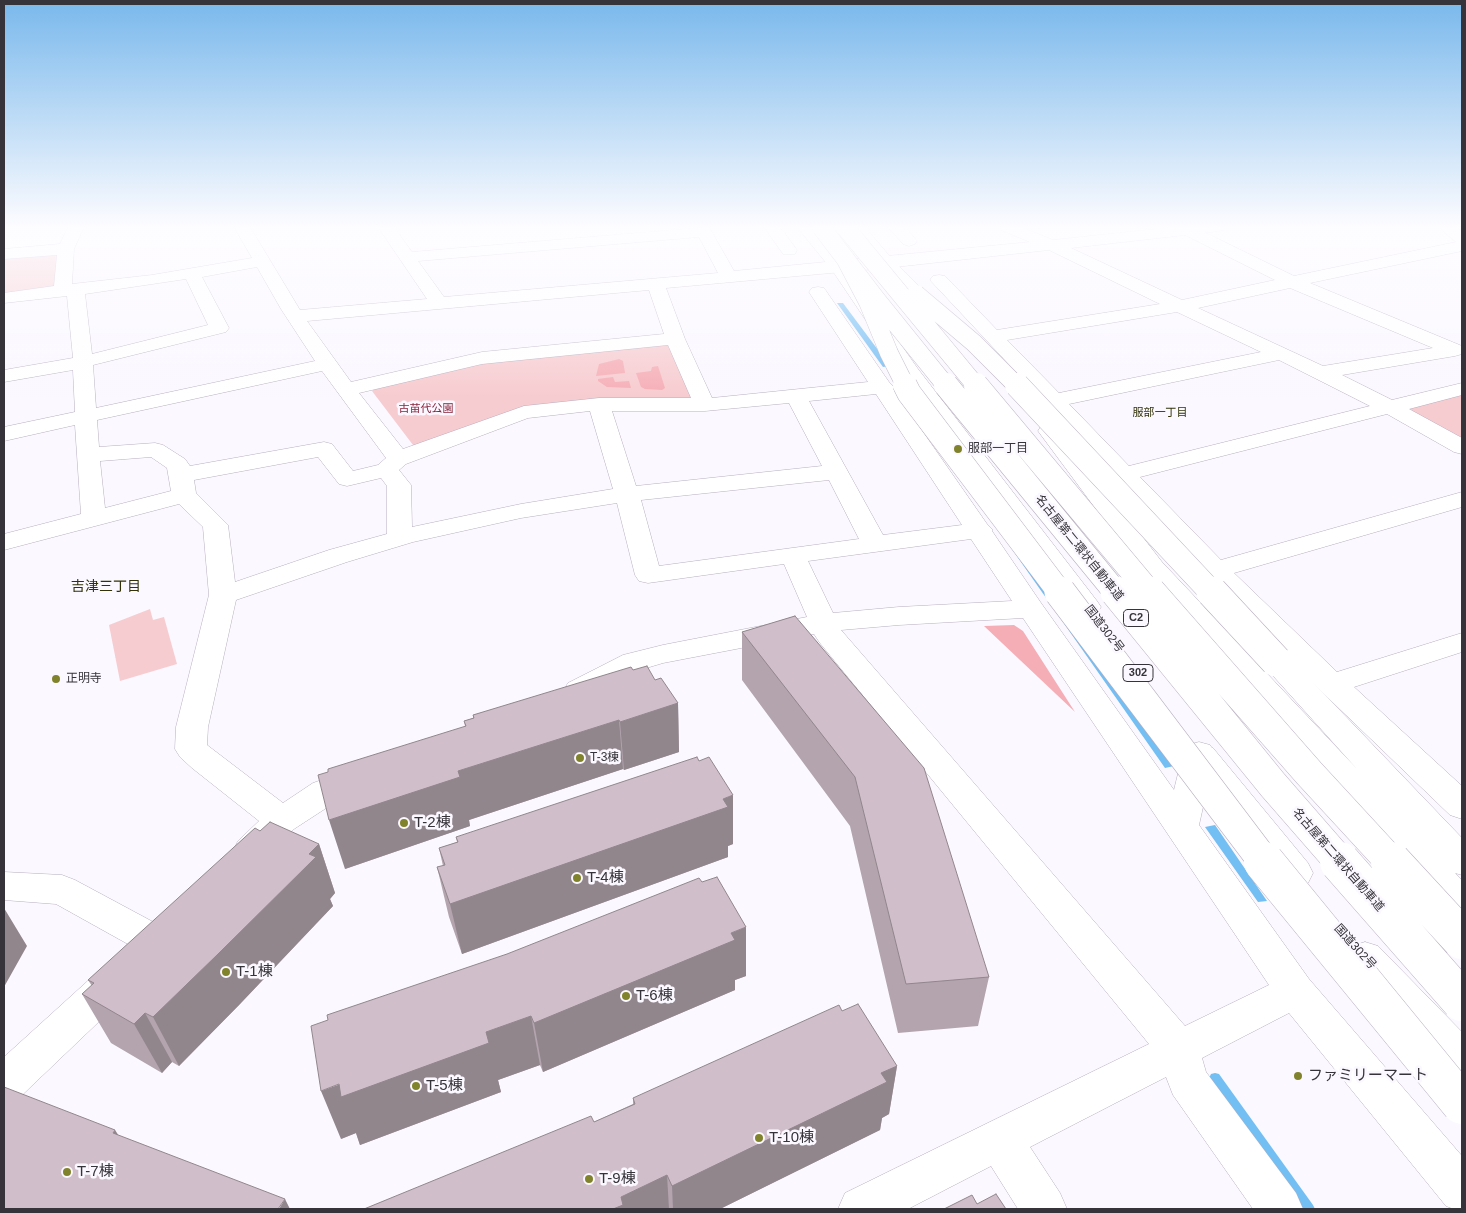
<!DOCTYPE html>
<meta charset="utf-8">
<style>
body{margin:0}
#map{position:relative;width:1466px;height:1213px;overflow:hidden;background:#fbf8ff;font-family:Arial,sans-serif}
canvas{display:block}
.frame{position:absolute;inset:0;border:5px solid #36333a;pointer-events:none}
</style>
<div id="map">
<canvas width="1466" height="1213"></canvas>
<div class="frame"></div>
</div>
<script>
const c = document.querySelector('canvas').getContext('2d');
c.lineJoin = 'round';
function paint(path, color) {
  c.fillStyle = color;
  c.fill(path, 'evenodd');
}
function toPath(rows) {
  const path = new Path2D();
  for (const r of rows) {
    path.moveTo(r[0], r[1]);
    for (let i = 2; i < r.length; i += 2) path.lineTo(r[i], r[i + 1]);
  }
  return path;
}
function stroke(path, color, width, dash) {
  c.strokeStyle = color;
  c.lineWidth = width;
  c.lineCap = dash ? 'butt' : 'round';
  c.setLineDash(dash || []);
  c.stroke(path);
}
function write(font, color, halo, rows, align = 'center') {
  c.font = font + ' Arial,"Noto Sans JP",sans-serif';
  c.lineWidth = 5;
  c.setLineDash([]);
  c.textBaseline = 'middle';
  c.strokeStyle = halo;
  c.fillStyle = color;
  for (const [text, x, y, turn = 0] of rows) {
    c.save();
    c.translate(x, y);
    c.rotate((+turn || 0) * Math.PI / 180);
    c.textAlign = isNaN(turn) ? turn : align;
    if (halo) c.strokeText(text, 0, 0);
    c.fillText(text, 0, 0);
    c.restore();
  }
}
paint(toPath([
 [54,252,60,253,57,286,51,289,4,295,4,256],
 [664,344,673,347,694,397,689,400,521,408,422,446,413,445,372,391,375,388,483,361],
 [1462,392,1462,438,1409,410,1409,406],
 [150,609,153,620,164,617,177,664,120,681,109,625]
]), '#f7ccd0');
paint(toPath([
 [619,359,623,361,625,373,596,376,599,364],
 [658,366,665,388,662,390,645,389,641,387,636,373,651,371,652,367],
 [613,377,615,382,629,381,631,388,607,387,598,381,598,379],
 [1014,625,1023,631,1075,712,984,626]
]), '#f6aeb6');
paint(toPath([
 [837,303,843,303,890,366,883,367],
 [965,482,1174,766,1165,768],
 [1215,825,1267,901,1258,902,1205,827]
]), '#73bef3');
paint(toPath([
 [1215,1073,1219,1074,1313,1205,1315,1209,1302,1209,1211,1082,1209,1078,1211,1074,1215,1073]
]), '#73bef3');
const minor = toPath([
 [68,227,84,227,74,249,72,284,152,275,252,258,234,227,250,227,300,310,427,299,378,227,394,227,412,252,709,227,734,271,1030,242,1001,230,999,227,1021,227,1053,240,1175,227,1226,227,1224,230,1206,233,1294,276,1456,242,1438,227,1456,227,1462,231,1462,251,1310,283,1462,346,1462,354,1455,356,1342,375,1392,400,1462,383,1462,395,1409,409,1462,438,1462,454,1454,452,1387,414,1140,477,1221,560,1462,492,1462,507,1234,573,1337,672,1462,633,1462,652,1354,687,1462,786,1462,819,1450,815,1321,691,1207,576,930,280,933,276,939,275,945,276,997,330,1160,304,1049,250,886,268,666,288,685,339,712,398,868,382,809,292,812,288,818,287,824,288,889,382,894,387,893,389,987,524,993,530,992,531,1041,603,1174,790,1183,753,1188,745,1199,742,1210,745,1215,753,1199,825,1309,979,1462,1156,1462,1209,1454,1209,1446,1206,1289,1013,1202,1058,1206,1072,1296,1193,1303,1209,1253,1209,1173,1095,1166,1077,1030,1147,1060,1193,1067,1209,1018,1209,991,1166,908,1209,838,1209,845,1193,1149,1044,820,643,814,634,663,663,643,669,590,697,579,700,568,697,564,690,568,683,623,655,663,645,807,617,784,564,648,583,639,581,635,575,617,503,521,518,413,542,347,562,236,600,208,727,207,745,283,803,313,783,356,768,368,772,372,780,368,788,337,801,294,829,262,861,250,865,238,861,233,851,238,841,259,821,192,768,180,757,175,749,176,727,209,595,203,527,179,504,4,550,4,534,81,514,75,425,4,441,4,427,75,412,73,370,4,382,4,370,73,358,67,296,4,303,4,293,54,286,57,255,4,259,4,249,60,244,68,227],
 [1185,235,1275,280,1182,300,1071,248,1185,235],
 [699,237,718,273,444,297,418,261,699,237],
 [257,267,281,309,315,361,96,408,93,365,226,332,229,328,202,277,257,267],
 [186,279,208,325,92,354,85,294,186,279],
 [1290,288,1433,348,1323,366,1198,308,1290,288],
 [649,290,664,334,482,352,351,382,307,321,649,290],
 [1177,312,1261,352,1059,393,1007,340,1177,312],
 [668,345,691,398,599,398,524,406,403,449,359,393,482,364,668,345],
 [1279,360,1370,406,1129,466,1069,404,1279,360],
 [322,371,386,458,378,465,353,471,332,444,324,442,190,466,185,459,163,445,155,443,99,447,97,420,322,371],
 [876,394,962,525,883,535,809,401,876,394],
 [789,403,822,466,636,486,612,411,705,411,789,403],
 [590,411,613,489,521,504,412,527,411,485,399,470,406,464,528,418,590,411],
 [151,457,167,468,171,491,105,508,100,461,151,457],
 [318,457,339,484,347,486,381,478,387,486,387,534,329,550,235,582,228,525,196,493,194,480,318,457],
 [829,480,859,539,659,566,641,500,829,480],
 [971,539,1012,601,899,607,833,613,808,561,971,539],
 [1023,618,1269,985,1185,1026,841,630,899,625,1023,618],
 [764,227,780,227,797,250,795,254,783,254,764,227],
 [888,227,905,227,917,241,915,244,909,246,903,244,888,227],
 [4,872,62,875,75,880,170,931,176,942,170,953,157,958,144,953,56,904,4,900,4,872],
 [116,963,130,968,135,980,130,992,19,1098,4,1104,4,1057,102,968,116,963]
]);
const highway = toPath([
 [797,227,813,227,844,263,918,369,1097,601,1101,607,1097,613,1087,615,1077,613,904,377,832,270,797,227],
 [849,227,865,227,892,259,943,310,945,314,943,318,936,320,929,318,880,267,849,227],
 [1049,424,1057,426,1162,562,1357,769,1266,668,1261,661,1266,654,1276,651,1286,654,1462,838,1462,875,1455,873,1462,880,1462,919,1449,915,1144,574,1038,431,1041,426,1049,424],
 [1202,745,1213,748,1308,863,1313,873,1308,883,1295,887,1282,883,1191,764,1186,756,1191,748,1202,745],
 [1365,942,1378,946,1462,1032,1462,1079,1447,1073,1352,970,1346,958,1352,946,1365,942]
]);
stroke(minor, '#b7afc0', 1);
stroke(highway, '#b7afc0', 1);
paint(minor, '#fff');
paint(highway, '#fff');
const highwayBridgeFar3 = toPath([
 [821,227,876,299,947,387],
 [845,227,977,387],
 [845,258,868,302,889,353,906,387],
 [916,294,974,343,1018,387]
]);
const highwayBridgeFar2 = toPath([
 [905,385,909,393,1061,594],
 [946,385,1117,594],
 [976,385,1151,594],
 [1017,385,1213,594]
]);
const highwayBridgeFar1 = toPath([
 [1060,592,1265,863],
 [1116,592,1273,785,1341,863],
 [1150,592,1309,773,1392,863],
 [1212,592,1276,661]
]);
const highwayBridge = toPath([
 [1264,862,1462,1104],
 [1340,862,1462,1001],
 [1391,862,1462,939]
]);
stroke(highwayBridgeFar3, '#b7afc0', 19, []);
stroke(highwayBridgeFar2, '#b7afc0', 25, []);
stroke(highwayBridgeFar1, '#b7afc0', 32, []);
stroke(highwayBridge, '#b7afc0', 41, []);
stroke(highwayBridgeFar3, '#fff', 18);
stroke(highwayBridgeFar2, '#fff', 24);
stroke(highwayBridgeFar1, '#fff', 31);
stroke(highwayBridge, '#fff', 40);
paint(toPath([
 [795,616,989,977,978,1026,898,1033,850,826,742,680,742,632],
 [633,670,678,703,679,752,624,770,623,769,469,820,470,826,345,869,465,726,464,721,473,718,473,715],
 [260,831,319,844,335,893,330,899,333,906,240,1004,179,1066,172,1062,162,1073,111,1043,82,994,92,986,88,980],
 [456,837,733,844,728,846,728,857,462,954,449,917,437,867,443,866,439,848,457,842],
 [507,954,746,976,735,980,735,990,543,1072,540,1065,498,1080,501,1092,360,1145,356,1133,341,1139],
 [897,1066,889,1114,882,1118,880,1130,720,1209,364,1209,594,1122,633,1104,633,1098]
]), '#b3a4ae');
paint(toPath([
 [678,703,679,752,624,770,620,722],
 [619,720,623,769,469,820,470,826,345,869,329,820,458,771],
 [733,795,733,844,728,846,728,857,462,954,450,904],
 [319,844,335,893,330,899,333,906,240,1004,179,1066,153,1017],
 [4,908,27,946,4,987],
 [746,927,746,976,735,980,735,990,543,1072,534,1023,731,933],
 [145,1013,172,1062,162,1073,134,1024],
 [531,1016,540,1065,498,1080,501,1092,360,1145,356,1133,341,1139,321,1091],
 [897,1066,889,1114,882,1118,880,1130,720,1209,673,1209,672,1186,881,1073],
 [115,1130,146,1177,113,1133],
 [667,1175,669,1209,613,1209,621,1197],
 [285,1199,290,1209,279,1209]
]), '#92868d');
const building = toPath([
 [795,616,924,768,989,977,906,984,855,777,742,632,795,616],
 [647,666,655,680,661,678,678,703,620,722,619,720,458,771,460,777,329,820,318,775,328,772,328,769,466,726,464,721,474,718,473,715,631,667,633,670,647,666],
 [697,757,699,761,709,757,733,795,723,799,728,807,450,904,437,867,445,865,439,848,458,842,456,837,697,757],
 [270,822,319,844,309,854,316,857,218,954,153,1017,145,1013,134,1024,82,994,94,983,88,980,255,828,260,831,270,822],
 [717,877,746,927,731,933,735,940,534,1023,531,1016,486,1032,489,1043,341,1097,339,1084,321,1091,311,1026,328,1020,327,1015,507,954,699,878,702,882,717,877],
 [858,1004,897,1066,881,1073,887,1082,672,1186,667,1175,621,1197,623,1205,613,1209,364,1209,591,1116,594,1122,635,1104,633,1098,839,1005,842,1011,858,1004],
 [4,1087,115,1130,113,1133,285,1199,278,1209,280,1209,4,1209,4,1087],
 [996,1194,1006,1209,944,1209,972,1195,977,1204,996,1194]
]);
paint(building, '#d0bfca');
stroke(building, '#92868d', 1);
const sky = c.createLinearGradient(0, 0, 0, 397);
sky.addColorStop(0, '#79b8ec');
sky.addColorStop(0.57, '#fdfcff');
sky.addColorStop(1, '#fdfcff00');
c.fillStyle = sky;
c.fillRect(0, 0, 1466, 397);
for (const [x, y, r, color] of [
 [958,449,5,"#81822c"],
 [56,679,5,"#81822c"],
 [580,758,5,"#81822c"],
 [404,823,5,"#81822c"],
 [577,878,5,"#81822c"],
 [226,972,5,"#81822c"],
 [626,996,5,"#81822c"],
 [1298,1076,5,"#81822c"],
 [416,1086,5,"#81822c"],
 [759,1138,5,"#81822c"],
 [67,1172,5,"#81822c"],
 [589,1179,5,"#81822c"]
]) {
  const dot = new Path2D();
  dot.arc(x, y, r, 0, 2 * Math.PI);
  c.fillStyle = color;
  c.fill(dot);
  stroke(dot, '#fbf8ff', 2);
}
write('11px', '#87223a', '#fbf8ff', [
 ["古苗代公園",426,409]
]);
write('11px', '#313207', '#fbf8ff', [
 ["服部一丁目",1160,413]
]);
for (const [x, y, w] of [
 [1136,618,25],
 [1138,673,30]
]) {
  const box = new Path2D();
  box.roundRect(x - w / 2, y - 8.5, w, 17, 4);
  c.fillStyle = '#fbf8ff';
  c.fill(box);
  stroke(box, '#36333a', 1);
}
write('bold 11px', '#36333a', null, [
 ["C2",1136,618],
 ["302",1138,673]
]);
write('12px', '#36333a', '#fbf8ff', [
 ["服部一丁目",968,449],
 ["正明寺",66,679],
 ["T-3棟",590,758]
], 'left');
write('12px', '#36333a', '#fbf8ff', [
 ["名古屋第二環状自動車道",1079,548,51],
 ["国道302号",1104,629,52],
 ["名古屋第二環状自動車道",1338,860,49],
 ["国道302号",1355,947,48]
]);
write('14px', '#313207', '#fbf8ff', [
 ["吉津三丁目",106,587]
]);
write('15px', '#36333a', '#fbf8ff', [
 ["T-2棟",414,823],
 ["T-4棟",587,878],
 ["T-1棟",236,972],
 ["T-6棟",636,996],
 ["ファミリーマート",1308,1076],
 ["T-5棟",426,1086],
 ["T-10棟",769,1138],
 ["T-7棟",77,1172],
 ["T-9棟",599,1179]
], 'left');
</script>
